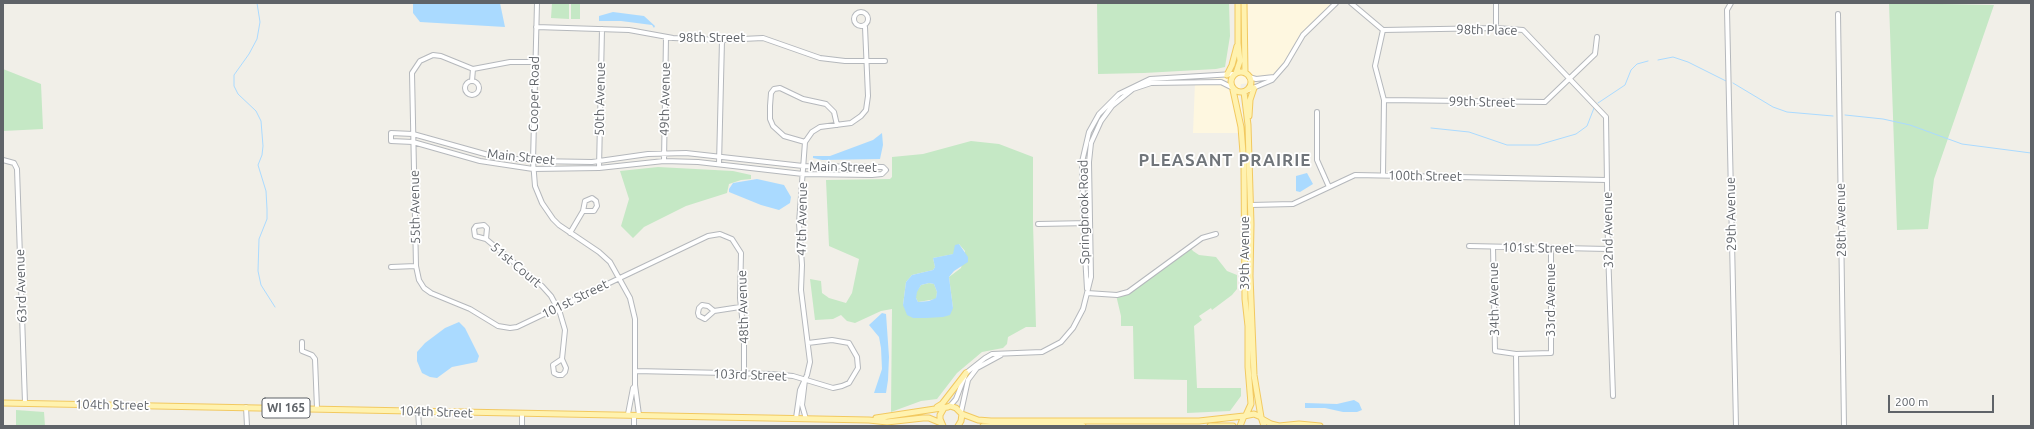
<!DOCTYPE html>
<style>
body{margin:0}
#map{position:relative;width:2034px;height:429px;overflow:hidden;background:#f1efe8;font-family:Ubuntu,sans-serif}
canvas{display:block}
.frame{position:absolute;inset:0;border:4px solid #5f6368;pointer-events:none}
.scale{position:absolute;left:1888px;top:395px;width:106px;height:18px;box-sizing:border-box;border:2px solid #5f6368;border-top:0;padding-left:5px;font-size:12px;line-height:14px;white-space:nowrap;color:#5f6368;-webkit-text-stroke:3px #fff;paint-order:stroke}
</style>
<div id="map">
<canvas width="2034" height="429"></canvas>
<div class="frame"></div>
<div class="scale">200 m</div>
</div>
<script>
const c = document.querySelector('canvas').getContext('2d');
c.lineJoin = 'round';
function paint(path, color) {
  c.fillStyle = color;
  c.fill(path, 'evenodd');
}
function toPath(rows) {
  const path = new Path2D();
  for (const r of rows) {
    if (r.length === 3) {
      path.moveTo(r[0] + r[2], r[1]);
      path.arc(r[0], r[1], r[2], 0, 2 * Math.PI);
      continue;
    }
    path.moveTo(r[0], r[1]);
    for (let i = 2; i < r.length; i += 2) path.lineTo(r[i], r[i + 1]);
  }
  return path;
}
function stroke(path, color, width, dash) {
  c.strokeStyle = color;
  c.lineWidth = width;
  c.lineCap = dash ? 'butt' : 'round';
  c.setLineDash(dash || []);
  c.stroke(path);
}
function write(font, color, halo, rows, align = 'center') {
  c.font = font + ' Ubuntu,sans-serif';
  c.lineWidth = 3.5;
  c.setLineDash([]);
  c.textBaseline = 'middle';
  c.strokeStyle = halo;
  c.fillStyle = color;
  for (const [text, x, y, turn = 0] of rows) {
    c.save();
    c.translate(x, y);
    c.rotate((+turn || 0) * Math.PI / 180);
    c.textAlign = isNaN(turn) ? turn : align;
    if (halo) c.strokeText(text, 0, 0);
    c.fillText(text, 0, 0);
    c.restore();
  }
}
paint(toPath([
 [1244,3,1336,3,1312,26,1282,70,1261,82,1241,84,1239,96,1243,116,1242,133,1193,133,1195,82,1237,74,1242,69,1245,51]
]), '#fef7e0');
paint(toPath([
 [552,3,569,3,569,19,551,18],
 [571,3,580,3,580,19,571,19],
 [1097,3,1229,3,1230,36,1225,67,1216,69,1144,73,1098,74],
 [1889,3,1994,5,1934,179,1928,229,1897,230],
 [3,69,41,84,43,129,3,131],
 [971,141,999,144,1033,157,1033,223,1036,327,1026,327,1008,337,1007,344,1003,348,982,352,957,373,937,399,921,401,891,412,892,309,881,311,855,323,847,321,841,315,833,319,815,320,810,279,821,281,822,293,829,298,846,303,852,293,859,259,829,246,826,180,890,179,892,177,892,157,923,154],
 [959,244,965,251,961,268,949,277,953,308,903,305,906,282,912,275,933,270,935,267,933,258,954,254],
 [658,167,733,171,751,175,751,179,741,180,729,184,727,193,686,206,644,227,633,238,621,226,629,199,620,171],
 [1190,247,1193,251,1199,255,1216,257,1227,271,1237,275,1237,289,1232,295,1212,310,1211,308,1199,316,1202,320,1194,326,1197,388,1241,388,1241,396,1230,411,1187,413,1187,380,1134,379,1133,326,1121,326,1121,316,1116,295,1123,294],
 [929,283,934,284,937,292,936,299,918,302,916,298,916,292,921,285],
 [16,410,44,412,45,426,16,426]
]), '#c5e8c5');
paint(toPath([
 [413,3,500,3,505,27,420,22,413,13],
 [613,12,644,16,655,26,654,28,652,25,621,21,599,21,599,16],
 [882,133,883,145,880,159,822,160,813,158,813,156,830,156,873,140],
 [1307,173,1313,184,1300,192,1296,191,1296,176],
 [757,179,784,185,791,197,790,203,779,210,761,205,729,192,729,189,733,183],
 [959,244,968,257,968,262,954,271,949,277,953,308,950,315,943,317,926,318,913,318,907,315,903,305,906,282,912,275,933,270,935,267,933,258,953,254,955,245],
 [929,283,934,284,937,292,936,298,929,301,918,302,916,298,917,292,921,285],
 [882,313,886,314,889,357,888,380,886,393,874,393,882,369,881,348,879,337,869,325],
 [459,322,465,328,479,356,477,362,452,367,437,378,430,377,422,373,417,361,417,352,425,343,445,328],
 [1354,400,1359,403,1362,410,1357,412,1343,412,1325,408,1305,408,1305,403,1337,404]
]), '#aadaff');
stroke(toPath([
 [257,3,260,22,257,39,249,54,234,75,234,86,238,94,256,111,261,121,263,146,262,155,258,165,266,191,267,209,267,219,259,239,258,271,261,285,275,307],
 [1658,60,1673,57,1688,62,1726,81],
 [1733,83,1773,107,1787,112,1833,116],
 [1598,103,1625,85,1631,70,1637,64,1648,61],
 [1845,115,1883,119,1910,125,1962,144,2031,153],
 [1431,128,1469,132,1507,145,1538,145,1576,134,1587,126,1594,108]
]), '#aadaff', 1);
const minor = toPath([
 [537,3,533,161,535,186,542,203,553,219,559,225,599,252,610,262,630,298,635,319,635,385,639,415],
 [1351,3,1383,30,1375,66,1384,100,1383,175],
 [1731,3,1727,10,1736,426],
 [861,19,7],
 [1838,14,1844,426],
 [536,27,629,30,673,38,722,40,763,38,820,58,845,61,885,61],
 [1496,28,1496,3],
 [1383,30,1496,28,1523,30,1606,117,1608,249,1613,396],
 [535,62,510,62,473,69,441,56,433,55,420,61,412,73,416,266,419,280,424,288,431,293,470,309,498,326,510,328,517,327,708,236,720,234,732,239,741,253,740,298,744,335,744,373],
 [1249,77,1256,79,1274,77],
 [472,88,7],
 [472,81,473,69],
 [1246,91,1272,80,1286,64,1303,35,1336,3],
 [1384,100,1545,102,1595,54,1597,37],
 [1317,112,1317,160,1329,187],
 [391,133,413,134,492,156,533,161,592,162,648,154,686,153,803,166,883,167,886,170,882,174,872,175,803,174,698,162,664,161,599,168,533,169,480,161,413,142,391,141,391,133],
 [805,142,784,136,773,126,770,119,770,106,771,93,774,89,780,88,803,99,826,104,834,112,837,125],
 [3,160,14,163,17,169,25,403],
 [664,161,666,37],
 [719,164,722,40],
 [599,168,602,29],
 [1251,205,1293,204,1355,175,1607,180],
 [1038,224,1090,223],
 [570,233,583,211,585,201,592,198,596,201,597,206,594,211,583,211],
 [486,239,487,228,484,225,476,226,474,229,475,236,486,239,542,286,551,296,560,313,565,330,562,359],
 [1469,246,1608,249],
 [1493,247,1495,351,1516,354,1551,353,1551,247],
 [391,267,416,266],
 [1087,289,1084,238,1082,162,1089,132,1099,114,1119,94,1150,79,1234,74],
 [1087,293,1117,295,1128,292,1202,238,1216,234],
 [714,311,705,319,699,316,698,313,699,308,702,305,708,306,714,311,740,307],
 [302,342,302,351,312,355,315,359,317,408],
 [1516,354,1517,426],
 [562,359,566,368,565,372,562,375,558,375,554,373,553,365,562,359],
 [635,371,771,374,793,376,833,388,842,386,849,383,858,368,857,357,849,343,832,340,808,343],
 [805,380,802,405,806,419],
 [950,406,956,399,966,373,985,358,992,354,1042,352,1061,342,1073,328,1083,309,1091,277,1089,162,1091,143,1101,121,1112,106,1133,89,1151,83,1221,82,1231,87],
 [246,407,247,426],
 [418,411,419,426],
 [961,412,968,380,977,368,1001,355],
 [522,414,522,426],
 [628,414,633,388,635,386],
 [634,415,634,426],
 [796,418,800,390,807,375,810,362,801,290,802,265,799,223,805,142,812,132,820,127,851,123,861,116,866,110,868,96,865,27]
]);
const major = toPath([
 [1244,3,1245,73],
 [1241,82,10],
 [1236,73,1240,61,1238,43,1238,3],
 [1227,75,1232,65,1237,46],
 [1233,90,1241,127,1244,166,1245,299,1248,326,1248,367,1251,404,1246,415],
 [1244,92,1248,125,1251,224,1250,276,1254,375,1261,417],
 [1249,116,1250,100,1254,88],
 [3,403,869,420,887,422,923,418,929,418,941,423],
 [937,407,942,404,966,373],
 [962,414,978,420,991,421,1199,421,1244,416],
 [876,418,948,407],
 [1262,419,1271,424,1279,426,1299,424,1320,426],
 [943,426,940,419,940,415,944,408,950,406,956,408,962,414,961,421,958,426],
 [983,426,1083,426],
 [1210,426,1233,426],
 [1240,426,1244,416,1254,414,1261,417,1264,426]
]);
stroke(minor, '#b5b8bc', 6);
stroke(major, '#f2c960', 7);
stroke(minor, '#fff', 4);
stroke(major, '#fff2af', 5);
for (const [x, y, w] of [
 [286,408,48]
]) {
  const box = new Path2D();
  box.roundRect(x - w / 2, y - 10, w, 20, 3);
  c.fillStyle = '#fff';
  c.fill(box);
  stroke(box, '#5f6368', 1);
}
write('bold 12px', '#5f6368', null, [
 ["WI 165",286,408]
]);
write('13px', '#5f6368', '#fff', [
 ["98th Place",1487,30,1],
 ["98th Street",712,38],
 ["Cooper Road",534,94,-89],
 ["50th Avenue",600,99,-89],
 ["49th Avenue",665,99,-89],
 ["99th Street",1482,102,1],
 ["Main Street",521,157,6],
 ["Main Street",843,167,1],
 ["100th Street",1425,176,1],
 ["55th Avenue",415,207,-91],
 ["Springbrook Road",1084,212,-91],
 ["29th Avenue",1731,214,-91],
 ["47th Avenue",802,219,-89],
 ["28th Avenue",1841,220,-91],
 ["32nd Avenue",1608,230,-91],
 ["101st Street",1538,248,1],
 ["39th Avenue",1245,253,-90],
 ["51st Court",516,265,40],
 ["63rd Avenue",21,286,-92],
 ["101st Street",575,299,-26],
 ["34th Avenue",1494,299,-91],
 ["33rd Avenue",1551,300,-90],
 ["48th Avenue",743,307,-92],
 ["103rd Street",750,375,2],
 ["104th Street",112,405,1],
 ["104th Street",436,412,2]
]);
c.letterSpacing = '1px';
write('bold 17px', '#70757a', '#fff', [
 ["PLEASANT PRAIRIE",1225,160]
]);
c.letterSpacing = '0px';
</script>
